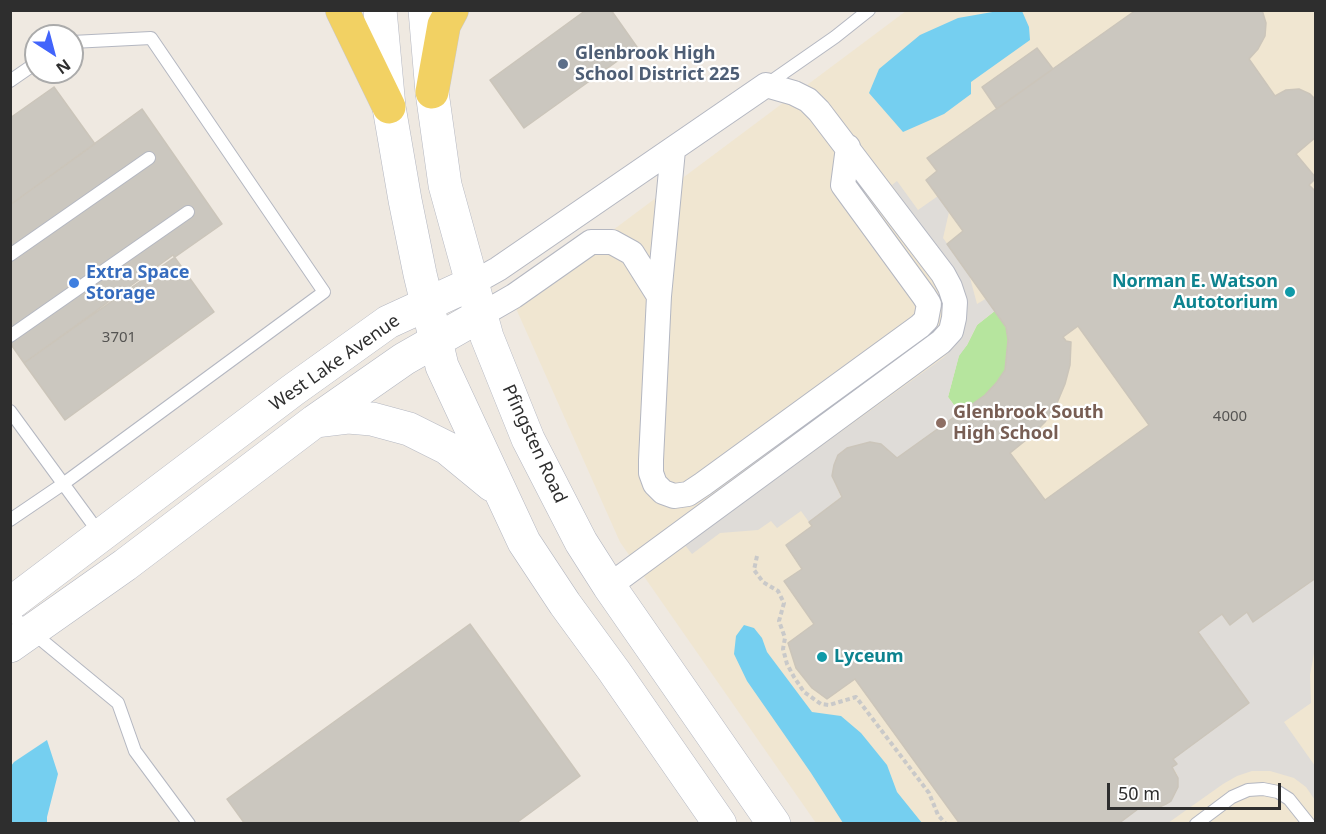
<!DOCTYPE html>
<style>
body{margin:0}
#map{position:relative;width:1326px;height:834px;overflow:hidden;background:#efe9e1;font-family:"Noto Sans",sans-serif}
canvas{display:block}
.frame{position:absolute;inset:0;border:12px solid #2e2e2e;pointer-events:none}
.north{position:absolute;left:24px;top:24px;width:60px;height:60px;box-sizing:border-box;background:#fff;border:2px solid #ababab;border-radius:50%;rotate:144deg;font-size:16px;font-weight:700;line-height:24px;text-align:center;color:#2e2e2e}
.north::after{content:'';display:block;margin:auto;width:21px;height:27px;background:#4264fb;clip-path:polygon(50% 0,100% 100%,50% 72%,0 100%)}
.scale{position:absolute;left:1107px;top:783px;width:174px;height:27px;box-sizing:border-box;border:3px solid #2e2e2e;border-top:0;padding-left:8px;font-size:18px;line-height:21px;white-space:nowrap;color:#2e2e2e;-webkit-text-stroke:4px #fff;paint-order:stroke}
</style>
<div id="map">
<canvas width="1326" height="834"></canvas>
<div class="frame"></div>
<div class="north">N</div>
<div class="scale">50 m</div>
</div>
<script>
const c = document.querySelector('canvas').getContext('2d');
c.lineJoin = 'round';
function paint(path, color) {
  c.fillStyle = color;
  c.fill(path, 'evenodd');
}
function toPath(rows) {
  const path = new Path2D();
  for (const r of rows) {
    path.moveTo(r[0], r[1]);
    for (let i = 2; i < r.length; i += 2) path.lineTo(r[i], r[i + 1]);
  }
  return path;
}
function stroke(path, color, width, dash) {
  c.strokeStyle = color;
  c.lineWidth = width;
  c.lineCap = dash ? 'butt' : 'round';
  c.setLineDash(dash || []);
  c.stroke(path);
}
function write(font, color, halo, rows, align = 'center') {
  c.font = font + ' "Noto Sans",sans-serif';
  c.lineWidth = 4.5;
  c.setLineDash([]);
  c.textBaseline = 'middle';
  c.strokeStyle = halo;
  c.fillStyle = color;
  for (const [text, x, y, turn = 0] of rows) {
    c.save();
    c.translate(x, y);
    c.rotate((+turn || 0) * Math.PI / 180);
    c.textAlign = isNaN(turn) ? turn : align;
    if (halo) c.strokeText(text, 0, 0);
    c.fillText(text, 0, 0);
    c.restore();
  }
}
paint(toPath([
 [906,11,1315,11,1315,823,816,823,620,542,514,304]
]), '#f0e6d1');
paint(toPath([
 [996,310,1006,327,1008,340,1005,370,997,382,985,395,960,413,948,397,959,355,967,345,977,325]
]), '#b6e59e');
paint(toPath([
 [897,181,918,210,938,196,949,212,943,238,969,274,977,304,987,298,996,310,977,325,967,345,959,356,948,397,960,413,897,458,881,444,870,442,847,448,838,455,834,465,832,476,841,497,809,522,801,511,777,528,771,521,758,530,720,533,692,554,685,545,943,358,954,347,962,334,966,313,961,283,892,185],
 [1315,578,1316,643,1310,675,1311,703,1284,722,1315,766,1315,800,1306,787,1294,778,1270,771,1252,771,1237,776,1223,784,1168,823,1118,824,1142,806,1155,809,1171,801,1176,792,1178,782,1177,774,1172,767,1177,764,1173,759,1249,703,1198,632,1222,614,1230,624,1247,612,1253,622]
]), '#dfdcd8');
paint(toPath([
 [998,11,1022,11,1029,27,1030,40,971,82,971,94,944,114,903,132,869,93,879,69,920,35,958,18],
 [744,625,754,628,762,638,767,652,812,712,841,716,861,733,887,765,897,792,922,823,843,823,811,773,747,681,734,654,736,636],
 [47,740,58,774,47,817,47,823,11,823,11,766,14,762]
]), '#75cff0');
const building = toPath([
 [586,10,611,10,637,47,524,128,490,80,586,10],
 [1136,10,1262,10,1266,23,1265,36,1258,49,1249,59,1275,96,1286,90,1299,89,1310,94,1316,100,1316,137,1296,154,1316,178,1309,185,1316,192,1316,578,1253,622,1247,612,1230,625,1222,614,1198,632,1249,703,1173,759,1177,764,1172,767,1178,778,1178,787,1171,801,1166,804,1155,809,1142,806,1118,824,960,824,855,679,827,699,812,688,796,668,788,643,814,624,784,581,802,569,786,545,812,526,809,522,842,497,832,476,834,465,838,455,847,448,870,442,881,444,897,458,985,395,997,382,1005,370,1008,340,1006,327,947,244,963,231,926,180,937,171,927,158,1136,10],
 [1078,326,1149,425,1045,500,1010,453,1031,436,1045,422,1057,403,1065,384,1070,365,1071,342,1066,341,1063,337,1078,326],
 [1037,48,1053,69,997,109,982,87,1037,48],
 [54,87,95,144,10,205,10,118,54,87],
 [142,109,222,224,24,363,10,343,10,205,142,109],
 [173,255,214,312,65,420,24,363,173,255],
 [470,624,580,776,515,824,245,824,227,799,470,624]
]);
paint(building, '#cbc7bf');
stroke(building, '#cbc5ba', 1.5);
const lane = toPath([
 [10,81,36,63],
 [766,85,835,37,869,10],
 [10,255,149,158],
 [10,336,188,212],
 [10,411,100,534],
 [10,520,63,484,324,292,151,38,72,42],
 [10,614,118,703,135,751,189,824],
 [1196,824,1232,797,1248,790,1263,789,1278,792,1289,799,1309,824]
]);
const street = toPath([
 [673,150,659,296,651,460,651,473,655,484,663,492,674,496,688,494,703,484,920,326,926,320,929,304,924,296,843,185,848,147],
 [473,283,498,269,766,85,794,93,808,100,819,111,943,274,950,287,955,302,954,318,951,331,941,342,609,586],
 [481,315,514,296,591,242,612,242,632,253,659,296]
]);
const secondary = toPath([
 [380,10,389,107,405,200,420,274,442,366,524,542,565,604,614,671,720,824],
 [425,10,432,92,445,185,487,337,528,439,581,542,609,586,774,824],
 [315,421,348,417,372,419,409,429,447,448,492,485],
 [10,604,293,390,388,322,473,283],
 [10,646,125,565,315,421,404,359,481,315]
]);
const primary = toPath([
 [342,10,389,107],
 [432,92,444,25,452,10]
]);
stroke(lane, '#b4b7c1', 14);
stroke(street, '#b4b7c1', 26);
stroke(secondary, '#b4b7c1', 34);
stroke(primary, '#c9c9c9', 34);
stroke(toPath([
 [757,556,754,570,763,582,778,591,784,603,779,621,785,638,783,649,787,664,794,677,804,692,821,704,829,705,856,697,929,793,938,815,946,824]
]), '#c9c9c9', 4, [4.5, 3]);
stroke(lane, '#fff', 12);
stroke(street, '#fff', 24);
stroke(secondary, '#fff', 33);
stroke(primary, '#f2d163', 33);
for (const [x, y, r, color] of [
 [563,64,6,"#5c6f8a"],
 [74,283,6,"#3f7fe0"],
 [1290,292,6,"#0f9aa8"],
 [941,423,6,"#8d6e63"],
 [822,657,6,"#0f9aa8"]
]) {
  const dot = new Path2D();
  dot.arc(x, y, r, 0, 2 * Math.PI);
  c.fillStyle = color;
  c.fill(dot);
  stroke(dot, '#fff', 2);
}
write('15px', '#555452', null, [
 ["3701",119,338],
 ["4000",1230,417]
]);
write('bold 18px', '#4e5e75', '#fff', [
 ["Glenbrook High",575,54],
 ["School District 225",575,75]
], 'left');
write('bold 18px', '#366cbe', '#fff', [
 ["Extra Space",86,273],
 ["Storage",86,294]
], 'left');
write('bold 18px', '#0d838f', '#fff', [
 ["Norman E. Watson",1278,282],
 ["Autotorium",1278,303],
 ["Lyceum",834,657,"left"]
], 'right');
write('18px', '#2e2e2e', '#fff', [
 ["West Lake Avenue",335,363,-35],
 ["Pfingsten Road",534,444,65]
]);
write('bold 18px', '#785e54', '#fff', [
 ["Glenbrook South",953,413],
 ["High School",953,434]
], 'left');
</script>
